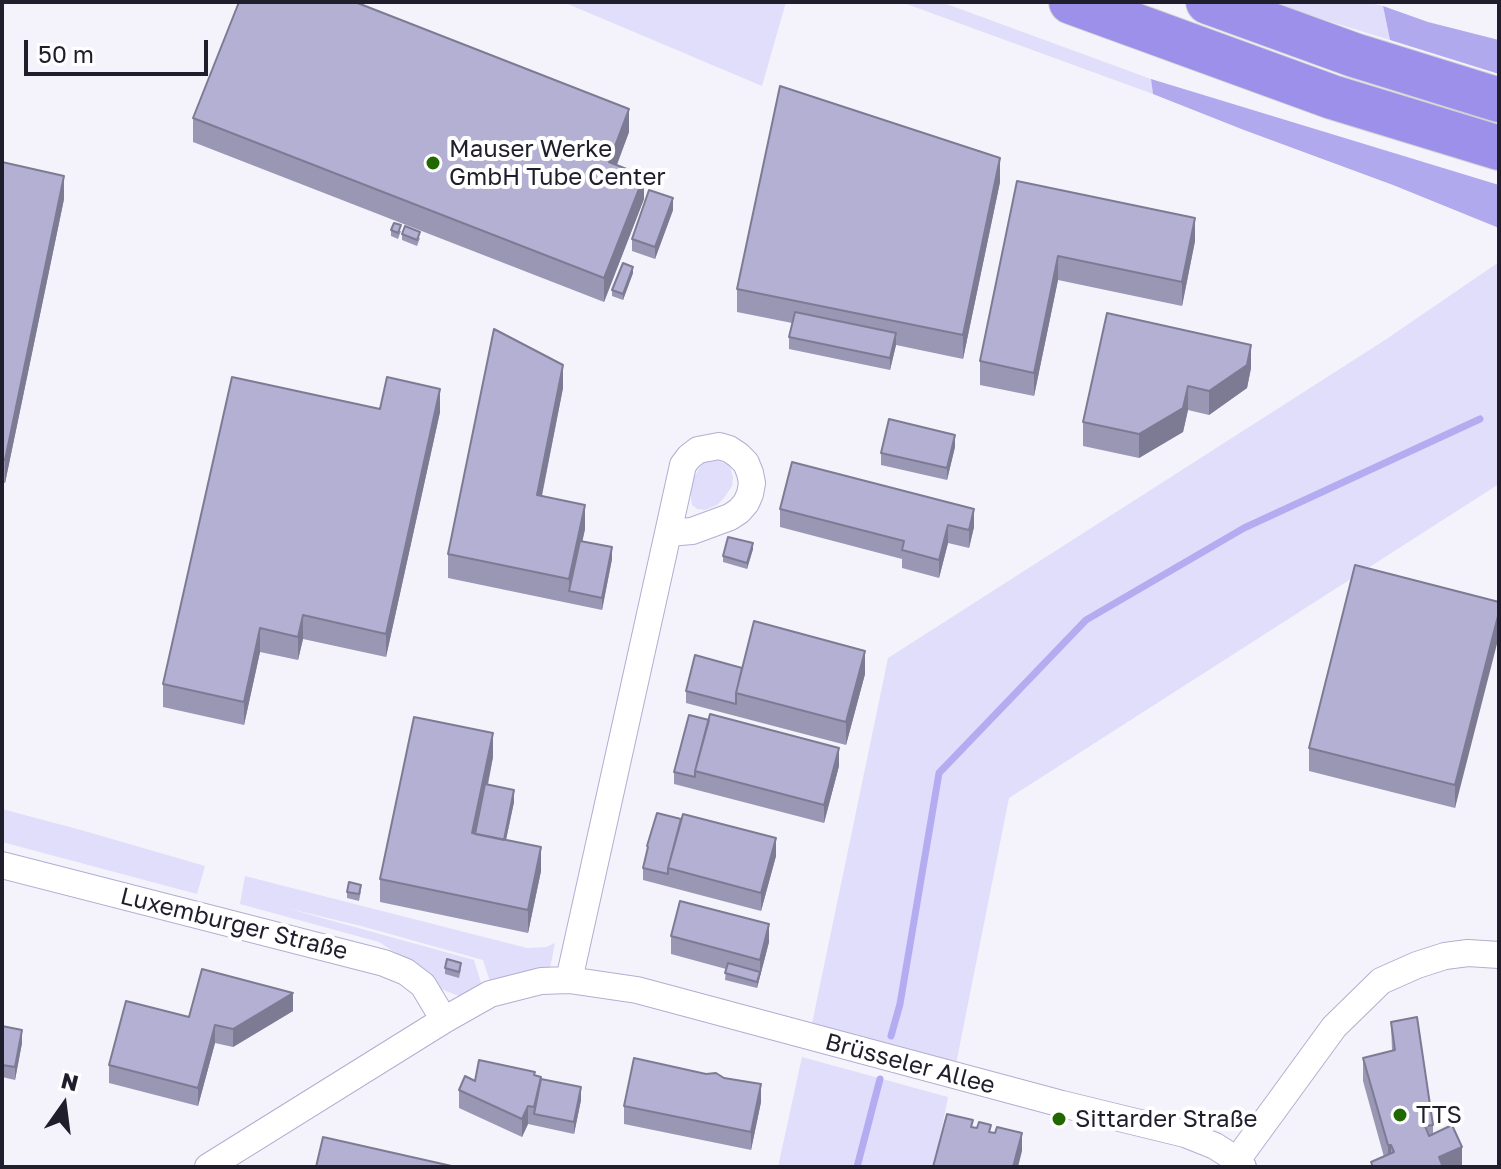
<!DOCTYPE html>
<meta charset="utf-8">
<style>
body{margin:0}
#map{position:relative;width:1501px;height:1169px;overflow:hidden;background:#f4f3fb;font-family:"Golos Text",sans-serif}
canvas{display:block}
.frame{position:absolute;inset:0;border:4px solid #201e2c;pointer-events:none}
.north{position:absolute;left:24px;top:1065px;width:80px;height:80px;-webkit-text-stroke:6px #fff;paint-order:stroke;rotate:14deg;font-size:22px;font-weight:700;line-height:32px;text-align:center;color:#201e2c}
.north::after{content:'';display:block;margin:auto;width:28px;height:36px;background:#201e2c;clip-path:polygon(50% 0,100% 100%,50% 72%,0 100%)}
.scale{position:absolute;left:24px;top:40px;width:184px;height:36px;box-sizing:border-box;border:4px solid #201e2c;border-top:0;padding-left:10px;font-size:24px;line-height:28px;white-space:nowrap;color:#201e2c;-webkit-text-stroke:6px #fff;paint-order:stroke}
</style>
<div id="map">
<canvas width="1501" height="1169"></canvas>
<div class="frame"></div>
<div class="north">N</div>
<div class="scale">50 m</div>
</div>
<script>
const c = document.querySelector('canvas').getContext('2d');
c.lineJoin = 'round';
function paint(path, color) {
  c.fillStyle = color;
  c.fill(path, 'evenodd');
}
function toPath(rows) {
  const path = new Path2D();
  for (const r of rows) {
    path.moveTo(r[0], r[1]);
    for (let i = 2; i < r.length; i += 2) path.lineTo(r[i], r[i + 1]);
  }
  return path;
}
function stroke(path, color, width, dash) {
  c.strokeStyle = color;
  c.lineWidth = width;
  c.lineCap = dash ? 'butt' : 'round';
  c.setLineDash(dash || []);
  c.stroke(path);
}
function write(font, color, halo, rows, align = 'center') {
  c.font = font + ' "Golos Text",sans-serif';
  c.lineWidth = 8;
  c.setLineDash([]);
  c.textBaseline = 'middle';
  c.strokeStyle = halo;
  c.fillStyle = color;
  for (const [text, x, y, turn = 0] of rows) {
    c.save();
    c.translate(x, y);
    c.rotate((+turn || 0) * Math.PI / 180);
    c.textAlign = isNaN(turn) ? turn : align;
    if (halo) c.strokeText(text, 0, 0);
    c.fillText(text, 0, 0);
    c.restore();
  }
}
paint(toPath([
 [563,2,786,2,762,86],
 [901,2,941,2,1151,79,1153,94],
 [1266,2,1365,2,1383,6,1390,40],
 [1499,262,1499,484,1009,798,955,1069,810,1033,888,658,1385,340],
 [715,459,730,466,733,478,732,486,724,498,717,505,705,510,697,509,692,505,691,499,691,483,702,463],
 [2,809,81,830,205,866,197,894,2,842],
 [245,876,527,948,546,947,555,943,549,973,491,985,483,960,361,926,286,908,474,960,483,989,459,996,441,989,399,955,379,942,240,904],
 [802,1057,948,1097,934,1167,778,1167]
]), '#e0defa');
paint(toPath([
 [1383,6,1428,22,1499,40,1499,74,1390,40],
 [1151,79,1499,185,1499,228,1393,185,1244,130,1153,94]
]), '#b1a9ee');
stroke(toPath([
 [891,1036,900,1004,939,773,1086,620,1244,528,1480,419],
 [857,1167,880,1079]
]), '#b4acf1', 7);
const minor = toPath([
 [2,865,384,963,406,972,423,985,444,1020],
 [569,980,668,533,692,531,730,517,739,511,746,503,750,494,752,483,750,473,746,463,738,455,729,449,719,446,698,450,689,457,683,465,668,533],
 [1237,1160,1334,1027,1381,981,1417,965,1445,956,1468,953,1499,955],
 [208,1167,444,1020,490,994,541,981,569,980,637,990,1062,1104,1185,1134,1215,1146,1237,1160,1243,1167]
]);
const motorway = toPath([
 [1071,2,1332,97,1499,148],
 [1208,2,1354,55,1499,100]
]);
stroke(minor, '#b1aed1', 28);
stroke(motorway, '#d2d2d5', 46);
stroke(minor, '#fff', 26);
stroke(motorway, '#9d90eb', 44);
paint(toPath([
 [193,118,629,132,617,165,644,199,604,302,193,142],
 [2,162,64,199,5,483,2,483],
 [1017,181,1195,241,1182,306,1058,280,1034,396,980,385,980,361],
 [1000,182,963,359,896,345,890,370,789,349,789,337,792,323,737,312,737,289],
 [673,210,655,259,632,251,632,239],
 [391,230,401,231,398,239,391,236],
 [402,234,420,238,417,246,402,240],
 [633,273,623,300,612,296,612,290],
 [1107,313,1251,368,1247,388,1209,415,1188,410,1183,432,1139,458,1083,446,1083,422],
 [563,388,542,496,585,529,582,541,612,559,602,610,448,578,448,554],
 [380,409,440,412,386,657,303,639,298,660,260,652,244,725,163,707,163,684],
 [955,447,947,480,881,465,881,453],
 [780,509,974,527,969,548,948,543,939,578,902,568,902,559,780,527],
 [753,549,747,569,723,562,723,556],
 [1499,602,1455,808,1309,771,1309,748],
 [742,668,865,674,846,745,686,703,686,691],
 [493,757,488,785,514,802,506,840,541,871,528,933,380,902,380,879],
 [839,766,824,823,674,784,674,772],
 [681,819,776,856,761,911,643,880,643,868,647,853,647,846],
 [361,891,359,901,347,898,347,892],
 [671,936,769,942,757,988,725,980,726,969,671,954],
 [445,968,461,969,459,978,445,974],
 [293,1011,233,1047,215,1043,198,1106,109,1083,109,1065,189,1017],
 [1391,1022,1433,1125,1433,1134,1462,1167,1371,1167,1371,1162,1384,1157,1363,1081,1363,1058,1392,1051],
 [2,1026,22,1043,15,1080,2,1077],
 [535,1075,541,1083,581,1100,574,1134,528,1124,522,1137,459,1108,459,1090,475,1081],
 [761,1102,751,1150,624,1124,624,1106]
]), '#9a97b5');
paint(toPath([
 [629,109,629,132,609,185,609,162],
 [1000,158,1000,182,963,359,963,335],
 [64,176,64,199,5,483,5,460],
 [644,176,644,199,604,302,604,278],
 [673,198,673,210,655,259,655,247],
 [1195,218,1195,241,1182,306,1182,282],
 [1058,256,1058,280,1034,396,1034,373],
 [633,267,633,273,623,300,623,294],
 [896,333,896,345,890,370,890,358],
 [1251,345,1251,368,1247,388,1209,415,1209,391],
 [563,365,563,388,537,519,537,495],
 [1188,386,1188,410,1183,432,1139,458,1139,434],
 [440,389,440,412,386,657,386,634],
 [955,435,955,447,947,480,947,468],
 [585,505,585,529,572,591,569,591,569,579],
 [974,509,974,527,969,548,969,530],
 [948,525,948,543,939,578,939,560],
 [753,543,753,549,747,569,747,563],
 [612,547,612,559,602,610,602,598],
 [1499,612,1499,636,1455,808,1455,785],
 [303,615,303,639,298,660,298,637],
 [260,628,260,652,244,725,244,702],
 [865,651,865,674,846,745,846,722],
 [493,733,493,757,475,845,472,833],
 [839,748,839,766,824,823,824,805],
 [514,790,514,802,501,863,501,850],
 [776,838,776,856,761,911,761,893],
 [541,847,541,871,528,933,528,910],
 [769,924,769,942,757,988,757,982,760,972,760,960],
 [293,993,293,1011,233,1047,233,1029],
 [215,1025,215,1043,198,1106,198,1088],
 [22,1030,22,1043,15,1080,15,1067],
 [761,1084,761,1102,751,1150,751,1132],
 [581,1087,581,1100,574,1134,574,1122],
 [528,1106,528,1124,522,1137,522,1119],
 [1022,1133,1022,1151,1018,1167,1013,1167],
 [1388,1145,1391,1145,1391,1167,1388,1167],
 [1462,1147,1462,1167,1439,1167,1439,1157]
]), '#7d7b94');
const building = toPath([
 [239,2,355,2,629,109,609,162,644,176,604,278,193,118,239,2],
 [780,86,1000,158,963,335,737,289,780,86],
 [2,162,64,176,5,460,2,459,2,162],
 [1017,181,1195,218,1182,282,1058,256,1034,373,980,361,1017,181],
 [649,190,673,198,655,247,632,239,649,190],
 [394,223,401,225,398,233,391,230,394,223],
 [405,226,420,232,417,240,402,234,405,226],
 [623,263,633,267,623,294,612,290,623,263],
 [795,312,896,333,890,358,789,337,795,312],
 [1107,313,1251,345,1247,365,1209,391,1188,386,1183,408,1139,434,1083,422,1107,313],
 [494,329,563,365,537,495,585,505,569,579,448,554,494,329],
 [232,377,380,409,387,377,440,389,386,634,303,615,298,637,260,628,244,702,163,684,232,377],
 [889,419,955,435,947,468,881,453,889,419],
 [792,462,974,509,969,530,948,525,939,560,902,550,904,541,780,509,792,462],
 [728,537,753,543,747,563,723,556,728,537],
 [580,541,612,547,602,598,569,591,580,541],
 [1355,565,1499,602,1499,612,1455,785,1309,748,1355,565],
 [754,621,865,651,846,722,736,693,754,621],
 [695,655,742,668,736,693,736,704,686,691,695,655],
 [710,714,839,748,824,805,695,771,710,714],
 [689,715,709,720,695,771,695,777,674,772,689,715],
 [414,717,493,733,472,833,541,847,528,910,380,879,414,717],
 [485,784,514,790,504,840,475,834,485,784],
 [657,813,681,819,668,868,668,874,643,868,648,847,647,846,657,813],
 [683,814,776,838,761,893,668,868,683,814],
 [349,882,361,885,359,894,347,892,349,882],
 [680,901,769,924,760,960,671,936,680,901],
 [447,959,461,963,459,972,445,968,447,959],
 [728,963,760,972,757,982,725,973,728,963],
 [202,969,293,993,233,1029,215,1025,198,1088,109,1065,126,1001,189,1017,202,969],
 [1417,1017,1433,1125,1425,1126,1429,1136,1452,1125,1462,1147,1439,1157,1442,1165,1445,1164,1446,1167,1373,1167,1371,1162,1394,1152,1391,1145,1388,1145,1363,1058,1395,1050,1391,1022,1417,1017],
 [2,1026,22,1030,15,1067,2,1065,2,1026],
 [634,1058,706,1074,716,1073,724,1078,761,1084,751,1132,624,1106,634,1058],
 [479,1060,535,1072,534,1075,541,1077,534,1107,528,1106,522,1119,459,1090,465,1076,475,1081,479,1060],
 [541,1079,581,1087,574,1122,534,1114,541,1079],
 [947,1114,973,1120,971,1127,977,1128,979,1122,991,1125,989,1132,995,1133,997,1127,1022,1133,1013,1167,933,1167,947,1114],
 [323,1137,456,1167,316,1167,323,1137]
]);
paint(building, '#b3b0d3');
stroke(building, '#7d7b94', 2);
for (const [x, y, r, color] of [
 [433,163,8,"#226800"],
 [1400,1115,8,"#226800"],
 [1059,1119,8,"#226800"]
]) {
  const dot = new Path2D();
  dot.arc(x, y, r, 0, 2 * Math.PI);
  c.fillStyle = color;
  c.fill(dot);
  stroke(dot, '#fff', 3);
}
write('24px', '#201e2c', '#fff', [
 ["Mauser Werke",449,149],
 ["GmbH Tube Center",449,177],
 ["TTS",1416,1115],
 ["Sittarder Straße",1075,1119]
], 'left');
write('24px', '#201e2c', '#fff', [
 ["Luxemburger Straße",234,924,14],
 ["Brüsseler Allee",910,1064,15]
]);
</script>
